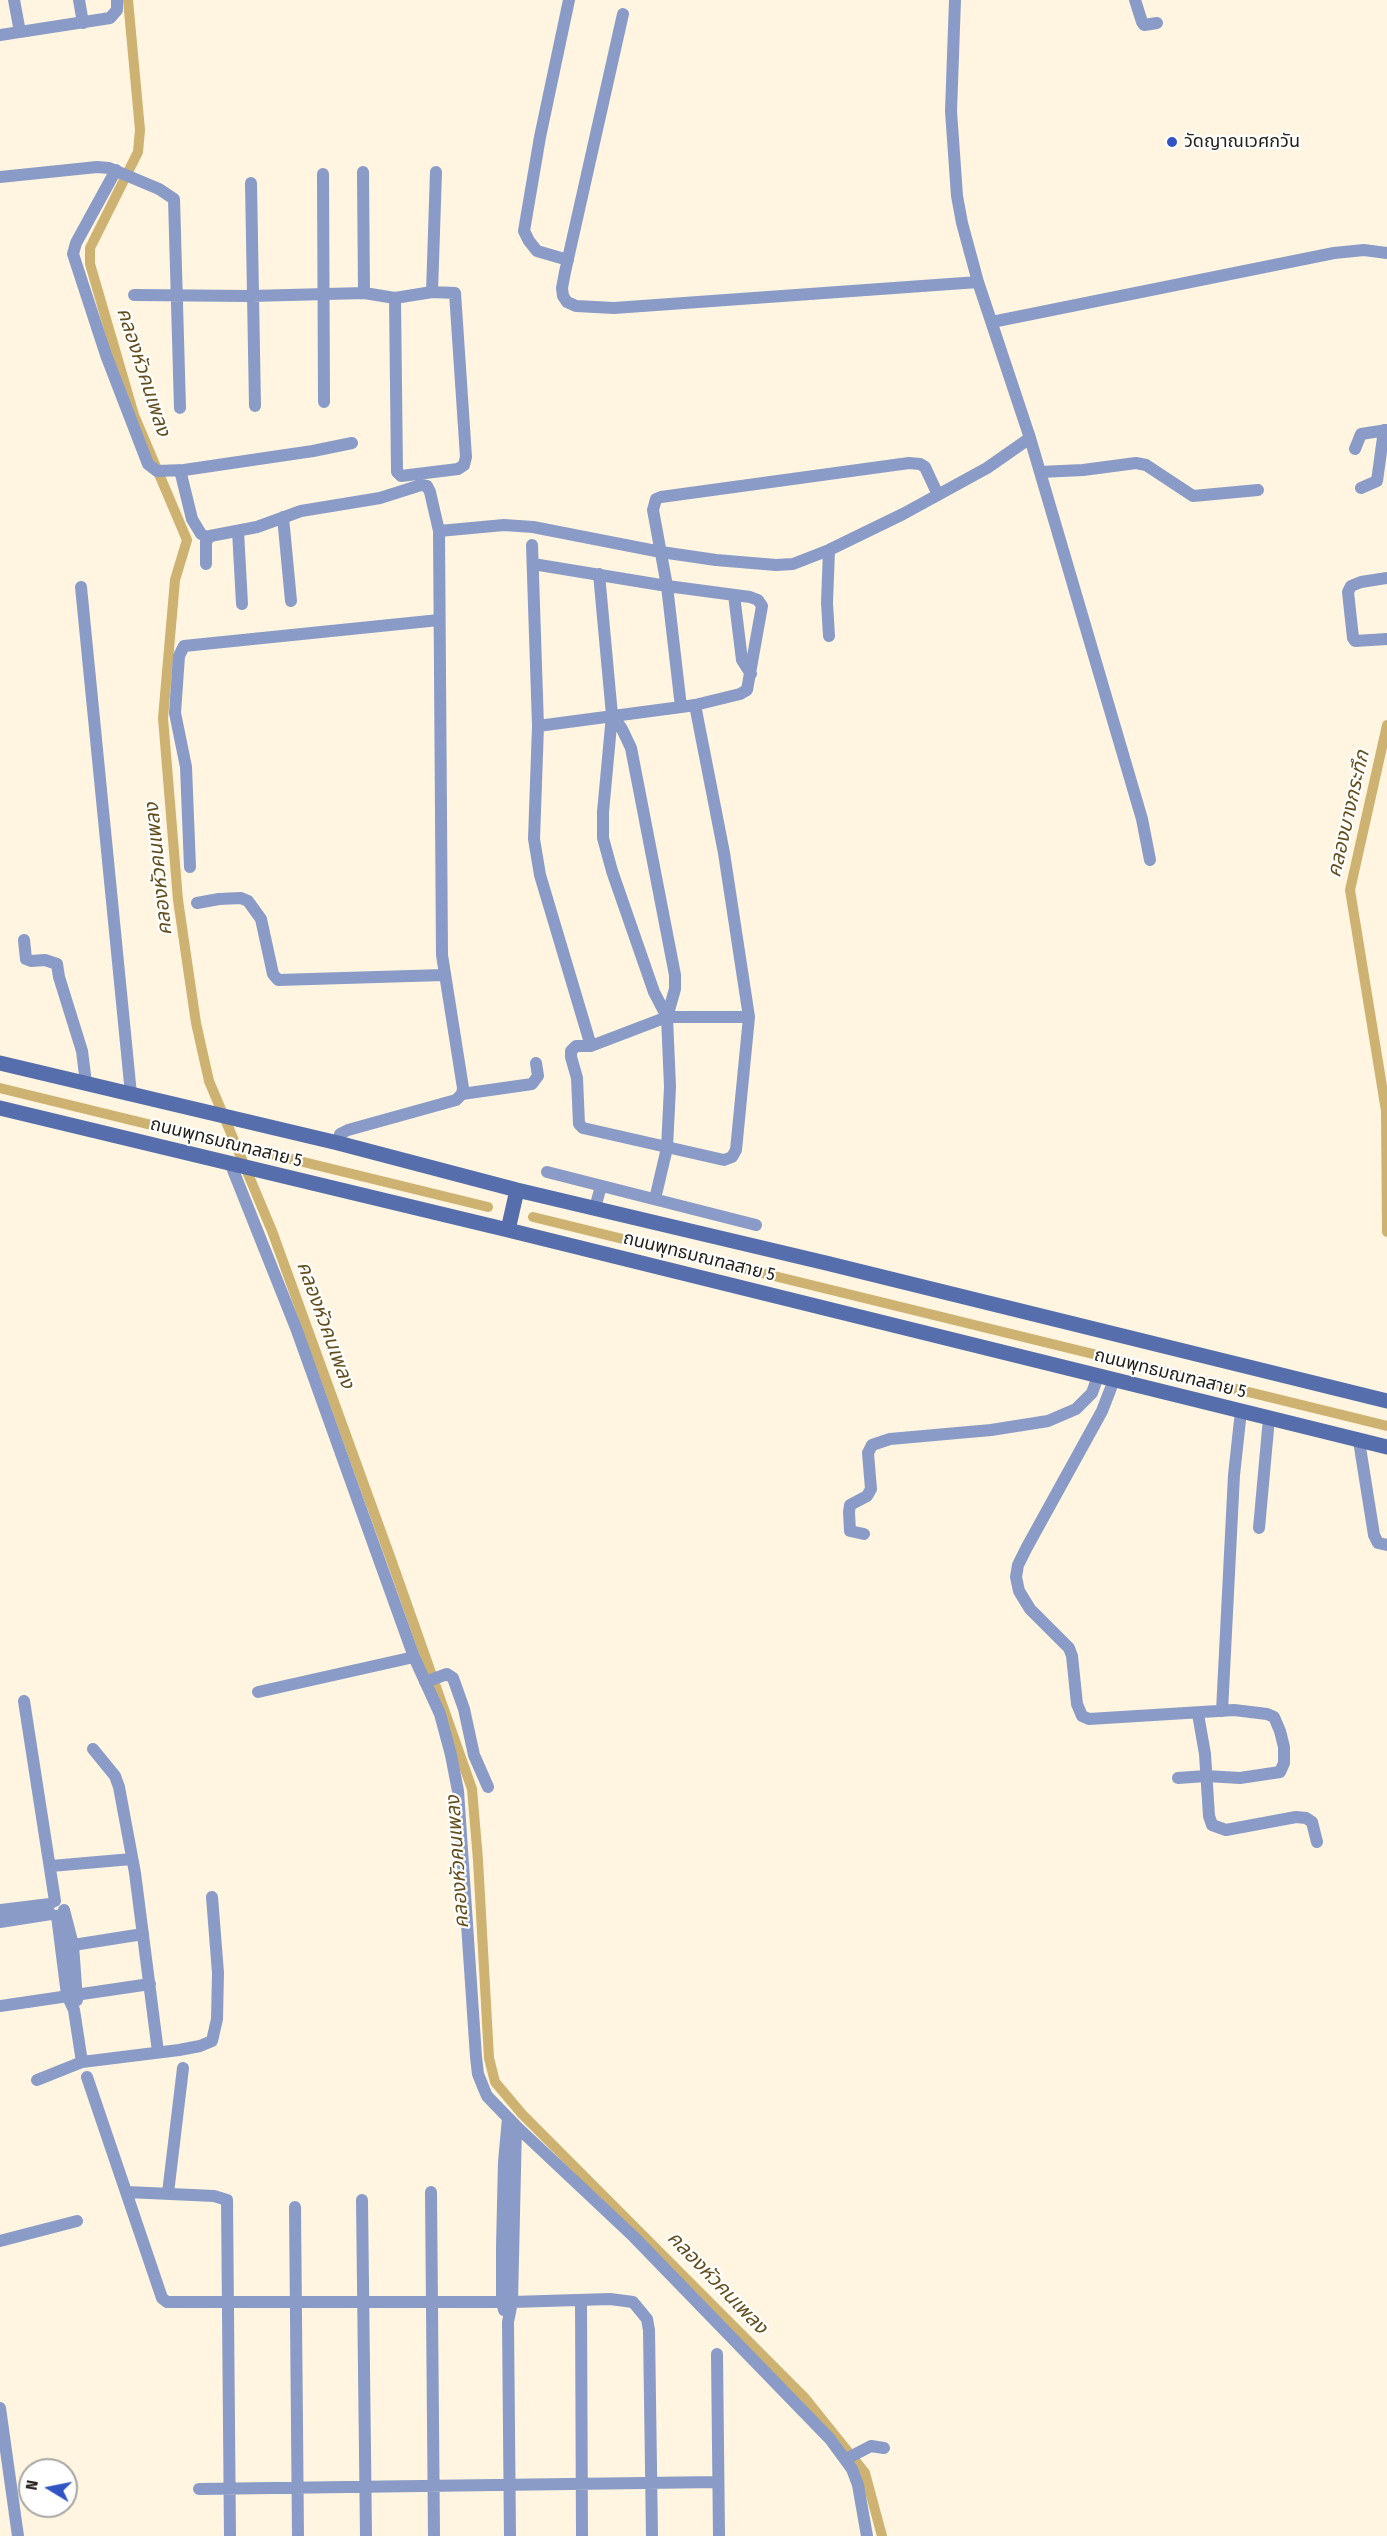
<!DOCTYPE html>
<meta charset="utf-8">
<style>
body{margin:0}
#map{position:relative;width:1387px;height:2536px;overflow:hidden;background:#fff5e0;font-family:"Fira Sans Condensed",sans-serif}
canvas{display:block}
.north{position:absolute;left:18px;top:2458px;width:60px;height:60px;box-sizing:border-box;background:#fff;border:2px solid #a7a6a3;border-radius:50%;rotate:280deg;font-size:16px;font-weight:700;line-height:24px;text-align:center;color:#242019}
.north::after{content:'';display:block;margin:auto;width:21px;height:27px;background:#3153c3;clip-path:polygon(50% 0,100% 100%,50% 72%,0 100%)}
</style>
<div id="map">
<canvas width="1387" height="2536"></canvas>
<div class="north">N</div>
</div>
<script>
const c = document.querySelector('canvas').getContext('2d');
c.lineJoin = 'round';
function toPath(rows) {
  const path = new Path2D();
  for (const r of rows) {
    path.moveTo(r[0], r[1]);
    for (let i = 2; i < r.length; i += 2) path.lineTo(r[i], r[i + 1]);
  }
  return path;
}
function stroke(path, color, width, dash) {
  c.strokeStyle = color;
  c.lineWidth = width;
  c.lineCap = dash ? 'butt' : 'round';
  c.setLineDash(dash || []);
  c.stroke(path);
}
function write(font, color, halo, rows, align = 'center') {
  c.font = font + ' "Fira Sans Condensed","Noto Sans Thai",sans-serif';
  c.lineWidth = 4.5;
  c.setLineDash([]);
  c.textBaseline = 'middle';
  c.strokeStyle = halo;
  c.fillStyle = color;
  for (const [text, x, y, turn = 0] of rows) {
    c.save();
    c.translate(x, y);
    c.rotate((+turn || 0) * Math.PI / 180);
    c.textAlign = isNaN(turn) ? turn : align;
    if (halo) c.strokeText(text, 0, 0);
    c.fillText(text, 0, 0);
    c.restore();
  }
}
stroke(toPath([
 [128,0,140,130,138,152,90,248,90,264,134,415,187,540,175,580,163,718,178,900,196,1023,209,1081,272,1231,392,1562,472,1789,478,1860,489,2058,495,2082,522,2114,804,2397,865,2473,882,2536],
 [1387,725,1350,890,1386,1111,1387,1232],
 [0,1088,488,1207],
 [533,1217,1387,1426]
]), '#ceb271', 10);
stroke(toPath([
 [14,0,20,32],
 [79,0,83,23],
 [955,0,951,111,957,196,962,223,978,282,1030,438,1142,819,1150,860],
 [1135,0,1142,22,1144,25,1157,23],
 [623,14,565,272,562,288,563,296,567,302,576,306,614,308,978,282],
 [0,35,110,18,117,10,117,0],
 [116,170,76,243,73,254,106,355,148,464,157,471,184,470,313,451,352,443],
 [363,172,364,293],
 [323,174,324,402],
 [0,177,97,167,109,168,159,189,174,199,180,408],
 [251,183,255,406],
 [568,260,537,251,529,241,524,231,540,137,569,0],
 [432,292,436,172],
 [134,295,251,296,364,293,395,298,432,292,455,293,466,457,464,465,458,469,401,476,397,472,395,298],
 [992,322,1334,253,1364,250,1387,253],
 [1355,449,1361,434,1387,430],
 [180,470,192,519,201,534,209,538],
 [1040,472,1083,470,1136,463,1146,465,1193,496,1258,490],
 [1361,488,1377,481,1384,430],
 [283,517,291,601],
 [238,531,242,604],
 [439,531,504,525,533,527,661,552,716,560,776,565,793,564,829,550,903,514,987,468,1030,438],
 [532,545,538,726,534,839,540,875,591,1046],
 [829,550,827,603,829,636],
 [206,564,206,541,210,536,257,527,301,511,380,498,421,485,427,486,430,492,439,531,442,955,463,1088,462,1094,456,1100,348,1130,340,1134,338,1143],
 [533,564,667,586,750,597,758,600,762,606,747,690,740,694,695,705],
 [599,574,612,715,603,812,603,838,612,871,654,992,667,1017],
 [1387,578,1361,582,1351,586,1348,592,1353,638,1355,641,1387,639],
 [81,587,131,1094],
 [734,595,742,660,751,674],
 [681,707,695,705,724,853,749,1017,736,1150,732,1157,724,1160,583,1128,579,1124,577,1078,571,1057,571,1051,576,1046,591,1046,667,1017,749,1017],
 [612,715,622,729,631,748,675,975,675,989,667,1017,670,1087,667,1148,655,1199],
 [538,726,681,707,667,586,653,510,656,499,661,497,909,463,920,464,925,467,938,495],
 [190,867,186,767,175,713,179,656,184,646,439,620],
 [197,903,219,899,241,898,248,901,261,919,273,974,278,980,444,975],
 [24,940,26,959,31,961,45,960,57,964,59,977,82,1051,86,1083],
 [462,1094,532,1084,538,1076,536,1063],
 [231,1165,296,1328,414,1657,440,1714,451,1755,458,1791,476,2057,478,2074,484,2089,487,2096,516,2126,634,2237,830,2439,852,2469,858,2485,867,2536],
 [547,1172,756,1225],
 [595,1208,601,1186],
 [1114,1380,1102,1411,1027,1547,1018,1565,1016,1577,1019,1591,1030,1609,1069,1648,1072,1656,1077,1704,1082,1716,1089,1719,1234,1710,1267,1714,1274,1717,1280,1731,1284,1747,1284,1763,1280,1772,1240,1778,1206,1776,1178,1778],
 [1359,1441,1374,1535,1378,1543,1387,1545],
 [1259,1528,1269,1418],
 [864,1534,850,1531,849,1512,850,1505,867,1496,871,1489,868,1453,872,1445,890,1439,991,1430,1048,1421,1076,1409,1092,1393,1098,1376],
 [425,1682,447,1674,453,1678,464,1709,474,1755,488,1787],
 [258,1692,414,1657],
 [24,1701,55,1901],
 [1222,1711,1234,1475,1241,1411],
 [1198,1714,1205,1754,1209,1816,1212,1825,1226,1830,1296,1817,1306,1818,1312,1822,1317,1842],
 [93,1749,115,1776,119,1787,135,1873,158,2052],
 [51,1866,132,1859],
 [0,1910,50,1904],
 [64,1910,73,1945,77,2000],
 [57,1916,67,1995,74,2010,82,2062],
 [0,1922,51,1914],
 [67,1946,143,1934],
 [0,2006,150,1984],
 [87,2077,162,2298,167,2302,512,2302,610,2299,633,2302,647,2319,649,2330,652,2536],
 [37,2080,82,2062,179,2050,200,2046,212,2041,217,2019,218,1973,212,1897],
 [127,2192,214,2196,227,2200,230,2536],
 [431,2192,434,2536],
 [168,2193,183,2068],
 [362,2200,366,2536],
 [295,2207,298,2536],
 [0,2241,77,2221],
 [581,2300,582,2536],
 [504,2310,502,2302,502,2247,504,2162,508,2118],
 [717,2354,719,2536],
 [0,2408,18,2536],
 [846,2459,871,2446,884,2448],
 [199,2489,718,2482],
 [510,2536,508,2322,512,2302,516,2126]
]), '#899bc6', 12);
stroke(toPath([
 [0,1063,338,1143,517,1190,826,1263,1387,1401],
 [0,1108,508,1230,1387,1447],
 [508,1230,517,1190]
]), '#566eac', 15);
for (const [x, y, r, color] of [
 [1172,142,6,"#3153c3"]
]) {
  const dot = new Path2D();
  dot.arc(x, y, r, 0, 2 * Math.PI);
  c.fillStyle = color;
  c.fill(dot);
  stroke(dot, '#fff', 2);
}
write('18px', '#242019', '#fff', [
 ["วัดญาณเวศกวัน",1184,142]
], 'left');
write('18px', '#242019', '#fff', [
 ["ถนนพุทธมณฑลสาย 5",226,1143,14],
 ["ถนนพุทธมณฑลสาย 5",699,1257,14],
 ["ถนนพุทธมณฑลสาย 5",1170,1374,14]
]);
write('italic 20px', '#624e1d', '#fff', [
 ["คลองหัวคนเพลง",143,372,72],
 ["คลองบางกระทึก",1349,814,-77],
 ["คลองหัวคนเพลง",159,869,-96],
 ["คลองหัวคนเพลง",325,1325,70],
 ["คลองหัวคนเพลง",458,1862,-94],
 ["คลองหัวคนเพลง",717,2283,46]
]);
</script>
